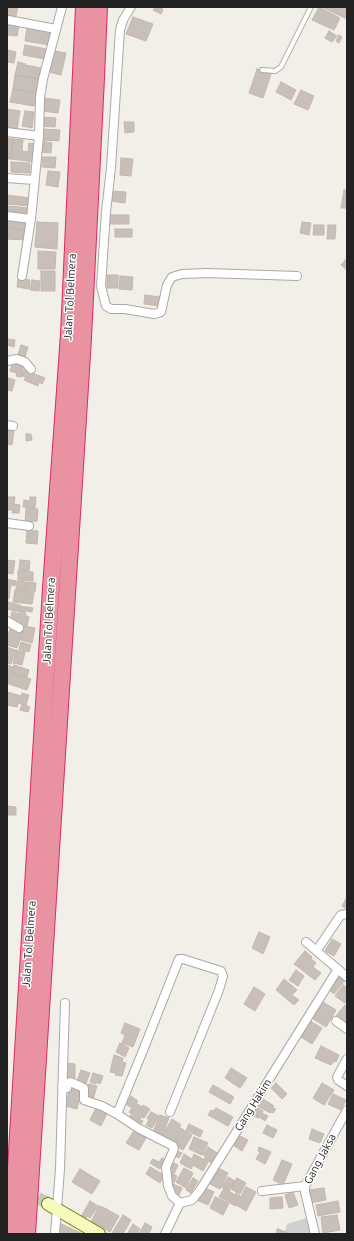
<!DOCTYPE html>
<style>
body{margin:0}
#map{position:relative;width:354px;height:1241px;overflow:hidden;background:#f2efe9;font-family:Ubuntu,sans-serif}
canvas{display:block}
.frame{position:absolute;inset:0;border:8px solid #222;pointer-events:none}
</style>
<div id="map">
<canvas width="354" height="1241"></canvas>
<div class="frame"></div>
</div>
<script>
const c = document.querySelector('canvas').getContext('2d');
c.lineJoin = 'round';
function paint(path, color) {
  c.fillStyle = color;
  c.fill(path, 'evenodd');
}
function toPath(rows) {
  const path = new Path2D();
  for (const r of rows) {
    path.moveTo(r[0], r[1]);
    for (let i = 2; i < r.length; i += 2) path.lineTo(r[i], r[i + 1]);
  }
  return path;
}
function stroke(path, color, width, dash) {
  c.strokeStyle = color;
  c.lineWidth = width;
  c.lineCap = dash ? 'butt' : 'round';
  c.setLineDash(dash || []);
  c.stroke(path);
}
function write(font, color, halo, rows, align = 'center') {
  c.font = font + ' Ubuntu,sans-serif';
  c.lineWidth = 3;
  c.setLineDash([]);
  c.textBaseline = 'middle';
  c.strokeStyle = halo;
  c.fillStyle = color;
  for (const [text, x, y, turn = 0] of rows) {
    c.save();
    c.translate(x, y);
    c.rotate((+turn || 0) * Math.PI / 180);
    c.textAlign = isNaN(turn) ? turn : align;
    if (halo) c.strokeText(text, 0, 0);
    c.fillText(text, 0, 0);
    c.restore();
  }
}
paint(toPath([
 [306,1218,311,1234,275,1234,277,1228,285,1231,287,1224]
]), '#d0d0d0');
const building = toPath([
 [7,7,18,7,15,20,7,18,7,7],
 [155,7,159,7,163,9,161,14,153,10,155,7],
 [319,7,340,18,334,30,312,20,319,7],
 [322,7,347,7,347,19,322,7],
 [133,17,153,24,146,41,126,34,133,17],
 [7,25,19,26,17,36,7,35,7,25],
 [27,28,52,32,50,45,25,41,27,28],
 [329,31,337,36,332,42,325,38,329,31],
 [339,35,342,37,339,43,336,41,339,35],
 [25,45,47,49,45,59,23,55,25,45],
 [7,50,16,52,14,63,7,62,7,50],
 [54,51,66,53,61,75,49,72,54,51],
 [18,62,26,64,25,65,41,68,39,79,15,75,18,62],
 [257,69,271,74,263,98,249,93,257,69],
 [15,75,39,79,36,93,13,89,15,75],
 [281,82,296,90,291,100,276,92,281,82],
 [13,89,36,93,34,106,10,102,13,89],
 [301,90,314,96,308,110,294,104,301,90],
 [44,98,60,100,58,113,42,111,44,98],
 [7,109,20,111,17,130,7,129,7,109],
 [25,111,34,112,32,128,22,126,25,111],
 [40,117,56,118,55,127,40,126,40,117],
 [124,122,134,122,134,132,125,133,124,122],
 [42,129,60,130,59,141,41,140,42,129],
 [7,138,13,139,11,159,7,159,7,138],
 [13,139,23,140,22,151,28,152,29,143,37,144,35,162,11,159,13,139],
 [40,141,52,143,51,153,39,152,40,141],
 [43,157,56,157,55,168,42,167,43,157],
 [121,158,133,159,131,176,120,175,121,158],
 [11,162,30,163,30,173,11,172,11,162],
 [48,171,60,172,58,187,46,185,48,171],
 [344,190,347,190,347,208,341,208,344,190],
 [111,191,126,192,125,203,111,201,111,191],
 [7,195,30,198,30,206,7,204,7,195],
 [8,206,29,208,28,217,7,215,8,206],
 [110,215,129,215,129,224,110,224,110,215],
 [7,220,26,221,25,229,7,228,7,220],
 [37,222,58,223,57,249,35,247,37,222],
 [302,222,311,223,309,235,300,233,302,222],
 [314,225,324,225,324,235,313,235,314,225],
 [328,225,336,225,335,239,327,239,328,225],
 [9,229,26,230,26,240,8,239,9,229],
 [115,229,132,229,132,237,115,237,115,229],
 [38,251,56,252,55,269,38,269,38,251],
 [347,258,347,270,341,265,347,258],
 [41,271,55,271,55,291,41,291,41,271],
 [107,275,118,275,118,288,107,288,107,275],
 [120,276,133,277,132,290,119,289,120,276],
 [18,279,30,280,29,289,17,287,18,279],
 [32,280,40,281,39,291,30,290,32,280],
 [145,295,161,297,161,306,144,304,145,295],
 [7,339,15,340,14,347,7,345,7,339],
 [21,345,28,347,25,357,18,354,21,345],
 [13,362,24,364,21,377,16,376,17,373,10,371,13,362],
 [24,370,45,378,42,384,39,382,38,386,24,380,26,377,22,376,24,370],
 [9,378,15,380,12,391,7,390,7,381,8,381,9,378],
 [7,429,14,430,12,445,7,444,7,429],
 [26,434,31,434,32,440,26,441,26,434],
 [7,497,15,497,14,504,20,505,19,513,12,513,13,510,7,510,7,497],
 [30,497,36,497,35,508,23,507,24,500,30,501,30,497],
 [26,508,38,509,37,521,25,522,26,508],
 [27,530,38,531,37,544,26,543,27,530],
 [7,560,15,561,13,574,7,573,7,560],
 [20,560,30,561,29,571,19,570,20,560],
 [18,571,33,572,33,581,18,580,18,571],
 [7,579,16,581,15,586,11,585,9,599,7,598,7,579],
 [17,581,26,582,25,591,16,590,17,581],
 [27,582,36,583,35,592,26,591,27,582],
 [15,590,34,593,32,604,13,602,15,590],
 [8,602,20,605,18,612,7,609,8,602],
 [20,606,26,607,25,612,19,611,20,606],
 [27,607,33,608,32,612,26,611,27,607],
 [20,611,26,613,25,615,29,617,27,626,10,621,12,612,19,614,20,611],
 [24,626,35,628,32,643,21,640,24,626],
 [11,627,23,631,17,648,7,645,7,637,11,627],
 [21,642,31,645,29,652,19,649,21,642],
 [7,647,15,650,11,664,7,663,7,647],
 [16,650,25,652,22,665,13,663,16,650],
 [7,665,13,667,8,684,7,684,7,665],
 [14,665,29,670,27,677,12,673,14,665],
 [12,673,31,679,27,690,9,684,12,673],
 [7,692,21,696,22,693,29,695,26,705,18,703,17,707,7,705,7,692],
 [22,704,30,707,28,712,20,710,22,704],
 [7,806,16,807,16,815,7,815,7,806],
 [347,897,347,909,342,906,347,897],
 [259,932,270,937,263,954,252,948,259,932],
 [332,939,341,944,334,956,325,951,332,939],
 [305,951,312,957,311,959,316,963,313,967,321,973,315,980,294,964,305,951],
 [296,970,304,976,298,986,289,980,296,970],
 [338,975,345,980,334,994,327,988,338,975],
 [284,979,297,990,292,995,299,1000,294,1005,276,990,284,979],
 [343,985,347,988,347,1000,345,1003,335,996,343,985],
 [254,987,265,994,255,1011,244,1004,254,987],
 [321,1001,336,1010,326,1027,313,1019,317,1012,315,1011,321,1001],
 [345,1005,347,1007,347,1021,344,1024,335,1017,345,1005],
 [310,1021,322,1028,312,1044,301,1037,310,1021],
 [125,1023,140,1029,133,1047,122,1043,125,1035,121,1033,125,1023],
 [120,1043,129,1048,125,1057,116,1052,120,1043],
 [321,1046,339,1055,336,1062,334,1061,331,1065,315,1058,321,1046],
 [114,1055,123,1058,122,1062,126,1063,122,1076,115,1075,116,1073,110,1072,114,1055],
 [66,1063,75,1064,75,1078,65,1078,66,1063],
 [231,1068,247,1078,240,1088,225,1078,231,1068],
 [81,1070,90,1073,85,1086,76,1083,81,1070],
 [93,1073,103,1076,100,1084,96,1082,96,1084,90,1082,93,1073],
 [276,1083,287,1094,282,1099,271,1088,276,1083],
 [322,1083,334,1090,324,1105,313,1098,322,1083],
 [89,1084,97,1086,93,1100,85,1097,89,1084],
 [71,1085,82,1088,77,1109,65,1106,71,1085],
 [213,1085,234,1097,230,1104,209,1092,213,1085],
 [333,1094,346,1100,341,1110,328,1104,333,1094],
 [131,1096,138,1101,136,1103,142,1107,143,1105,150,1109,144,1118,141,1117,140,1119,129,1112,132,1108,126,1104,131,1096],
 [263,1099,274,1106,273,1108,276,1109,273,1113,271,1112,270,1113,258,1106,263,1099],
 [255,1106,263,1111,262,1113,268,1116,265,1121,259,1117,258,1118,250,1114,255,1106],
 [96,1108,107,1113,101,1126,90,1120,96,1108],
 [216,1108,233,1117,228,1126,208,1115,211,1110,214,1111,216,1108],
 [151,1112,159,1116,152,1128,146,1125,149,1120,147,1118,151,1112],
 [131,1115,143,1121,139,1127,128,1121,131,1115],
 [160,1115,169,1118,162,1136,153,1132,160,1115],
 [172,1119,181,1125,179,1127,192,1135,183,1150,161,1137,172,1119],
 [189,1124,203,1131,200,1137,186,1130,189,1124],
 [267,1125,277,1130,273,1138,263,1133,267,1125],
 [135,1129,147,1136,139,1150,126,1143,135,1129],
 [312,1129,324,1134,320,1143,309,1139,312,1129],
 [236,1134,248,1140,242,1151,233,1145,236,1134],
 [194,1137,208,1143,202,1155,189,1149,194,1137],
 [208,1147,217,1153,212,1163,204,1159,206,1157,203,1155,208,1147],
 [259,1147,271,1152,265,1164,256,1159,260,1152,258,1151,259,1147],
 [175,1150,182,1153,179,1158,172,1154,175,1150],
 [184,1154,192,1159,194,1154,208,1162,203,1171,193,1165,191,1169,180,1163,184,1154],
 [162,1158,165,1160,160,1169,150,1163,153,1159,159,1162,162,1158],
 [282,1160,292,1164,283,1185,273,1180,282,1160],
 [172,1162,178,1165,174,1174,167,1172,172,1162],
 [150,1167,164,1175,160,1183,146,1174,150,1167],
 [184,1168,193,1173,186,1188,176,1182,184,1168],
 [218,1168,228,1173,220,1189,210,1184,218,1168],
 [80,1169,100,1181,92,1194,72,1182,80,1169],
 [171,1174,177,1176,174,1183,168,1181,171,1174],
 [228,1177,235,1181,229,1191,222,1187,228,1177],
 [193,1178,198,1181,191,1193,186,1190,193,1178],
 [237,1178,246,1183,240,1194,231,1189,237,1178],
 [173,1184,182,1188,179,1195,170,1191,173,1184],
 [203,1187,214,1192,208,1205,197,1200,203,1187],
 [246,1187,256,1192,246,1211,236,1205,246,1187],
 [224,1188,234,1194,230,1202,219,1197,224,1188],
 [324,1188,326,1200,310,1203,308,1190,324,1188],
 [293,1192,298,1205,289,1208,285,1195,293,1192],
 [236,1193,240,1196,235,1206,230,1203,236,1193],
 [215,1197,229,1203,223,1215,210,1208,215,1197],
 [282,1197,283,1208,270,1209,270,1198,282,1197],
 [90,1201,98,1206,90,1218,87,1216,83,1222,79,1220,90,1201],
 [338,1201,340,1212,318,1216,316,1205,338,1201],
 [99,1206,107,1209,99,1226,91,1222,99,1206],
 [108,1210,119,1216,110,1232,100,1226,108,1210],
 [123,1215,131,1220,123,1234,114,1234,112,1233,123,1215],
 [337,1215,340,1230,323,1233,321,1217,337,1215],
 [59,1223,83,1234,58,1234,59,1223],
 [145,1223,152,1227,149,1234,139,1234,145,1223],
 [133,1224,140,1229,137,1234,127,1234,133,1224],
 [278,1229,290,1234,276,1234,278,1229]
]);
paint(building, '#c7bfb8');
stroke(building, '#c4b6ab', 1);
stroke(toPath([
 [7,1179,48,1204]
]), '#c8c6c1', 12, [12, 6]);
const lane = toPath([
 [262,70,275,71,281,67,311,7]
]);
const street = toPath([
 [131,7,123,20,120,30,111,168,106,212,101,286,106,306,111,309,125,309,154,314,158,313,161,312,167,285,172,277,182,274,207,273,297,276],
 [8,20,56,29],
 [7,132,39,136],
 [7,178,34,180],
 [7,216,31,219],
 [22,276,31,219,39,136,40,97,43,79,62,7],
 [7,361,17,359,25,362,31,369],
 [7,425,13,426],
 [7,523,29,526],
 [7,621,19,628],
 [306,942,347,977],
 [317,950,338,919,341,915,347,914],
 [336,1021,347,1029],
 [347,1059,337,1077,338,1080,347,1086],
 [62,1088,67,1088,68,1083,70,1082,82,1087,84,1088,84,1100,102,1106,117,1114,138,1128,173,1146,174,1149,166,1167,168,1186,172,1196,180,1203],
 [117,1114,144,1048,179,959,183,959,221,971,223,976,219,990,170,1112],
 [262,1191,305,1186],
 [55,1234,60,1169,65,1003],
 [165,1234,180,1203,192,1200,200,1190,338,969],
 [315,1234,305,1192,305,1186,347,1110]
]);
const secondary = toPath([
 [48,1204,99,1234]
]);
const highway = toPath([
 [12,1234,51,588,69,334,84,7],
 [27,1234,83,338,96,78,99,7]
]);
stroke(lane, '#a9a9a9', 6);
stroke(street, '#a9a9a9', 10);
stroke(secondary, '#707d05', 14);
stroke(highway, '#dc2a67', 18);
stroke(lane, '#fff', 4);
stroke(street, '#fff', 8);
stroke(secondary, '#f7fabf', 12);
stroke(highway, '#e892a2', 16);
write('11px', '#222', '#fff', [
 ["Jalan Tol Belmera",70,297,-87],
 ["Jalan Tol Belmera",49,621,-87],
 ["Jalan Tol Belmera",29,944,-86],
 ["Gang Hakim",253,1105,-58],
 ["Gang Jaksa",320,1159,-62]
]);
</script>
